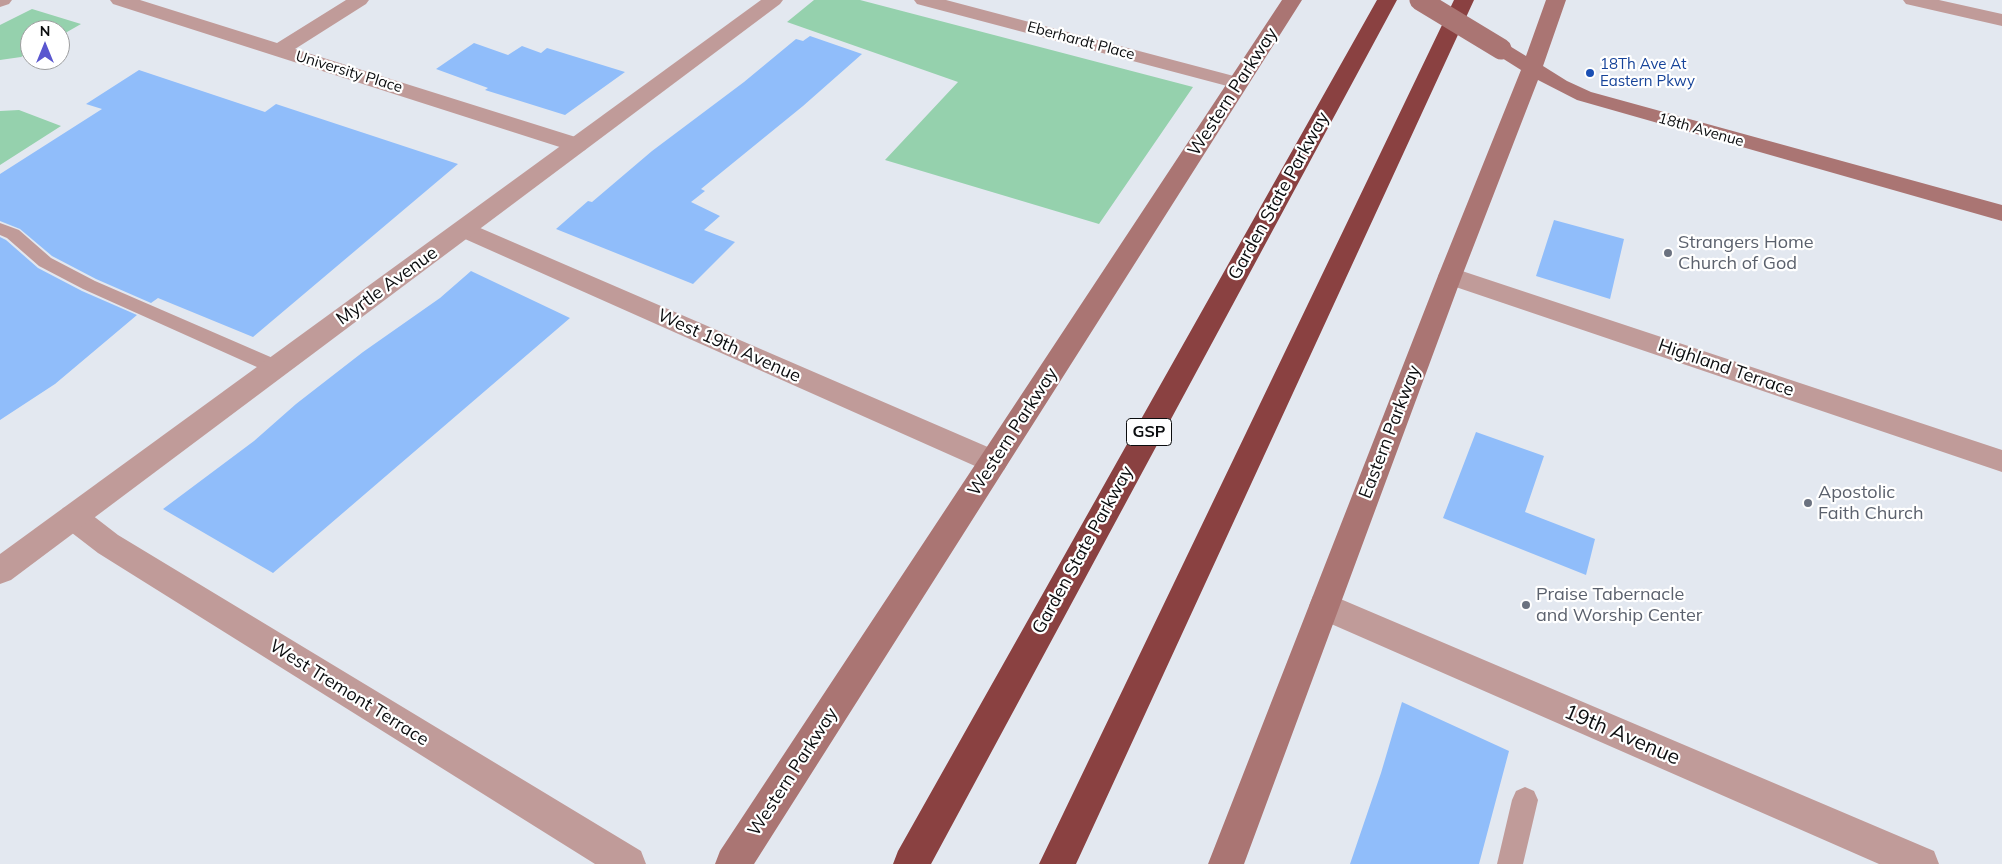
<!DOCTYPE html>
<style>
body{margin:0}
#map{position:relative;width:2002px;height:864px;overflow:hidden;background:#e3e8f0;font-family:Mulish,sans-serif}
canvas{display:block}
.north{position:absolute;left:20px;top:20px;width:50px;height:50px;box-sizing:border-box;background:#fff;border:1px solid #9d9e9f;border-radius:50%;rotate:0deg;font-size:14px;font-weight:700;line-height:20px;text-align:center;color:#0b0d0f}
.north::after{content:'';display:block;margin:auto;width:18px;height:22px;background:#5a57cf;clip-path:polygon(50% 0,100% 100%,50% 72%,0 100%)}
</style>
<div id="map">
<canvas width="2002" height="864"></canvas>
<div class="north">N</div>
</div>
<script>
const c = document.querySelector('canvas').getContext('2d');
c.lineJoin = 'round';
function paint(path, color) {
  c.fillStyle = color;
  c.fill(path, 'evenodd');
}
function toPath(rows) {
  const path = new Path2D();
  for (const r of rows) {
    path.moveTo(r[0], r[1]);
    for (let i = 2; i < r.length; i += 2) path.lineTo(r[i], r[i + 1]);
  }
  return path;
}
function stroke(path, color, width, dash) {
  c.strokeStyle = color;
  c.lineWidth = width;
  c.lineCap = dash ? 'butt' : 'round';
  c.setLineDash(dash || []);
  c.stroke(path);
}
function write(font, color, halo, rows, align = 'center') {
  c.font = font + ' Mulish,sans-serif';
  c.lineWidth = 4.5;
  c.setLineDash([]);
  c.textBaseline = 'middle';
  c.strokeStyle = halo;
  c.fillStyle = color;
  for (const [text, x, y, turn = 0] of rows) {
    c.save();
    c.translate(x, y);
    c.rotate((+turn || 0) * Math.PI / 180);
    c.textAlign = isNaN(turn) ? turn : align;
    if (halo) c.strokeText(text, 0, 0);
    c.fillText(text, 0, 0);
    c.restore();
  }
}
paint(toPath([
 [814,0,860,0,1193,87,1099,224,885,160,958,82,787,22],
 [32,9,81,24,60,36,60,30,30,30,30,52,21,57,0,60,0,25],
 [19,110,61,126,0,165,0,111]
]), '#95d1ad');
paint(toPath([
 [810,36,862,54,803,106,701,189,705,191,691,202,720,216,704,230,735,242,693,284,556,229,588,201,592,202,652,151,744,82,796,39,803,41],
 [474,43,508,55,522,46,541,53,547,48,625,72,565,115,485,90,488,88,436,69],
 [139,70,265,112,276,104,458,164,253,337,158,298,151,303,96,279,52,256,20,229,0,221,0,174,102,109,86,104],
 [1554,220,1624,239,1610,299,1536,276],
 [0,237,6,240,38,268,82,291,137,315,55,384,0,420],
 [471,271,570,318,273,573,163,509,254,441,296,404,363,352,440,298],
 [1476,432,1544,456,1525,512,1595,539,1586,575,1443,518],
 [1402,702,1509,751,1479,864,1350,864,1381,773]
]), '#90bdfa');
paint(toPath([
 [0,223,19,230,51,258,95,281,282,362,285,367,282,372,275,374,268,372,83,289,39,266,7,238,0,235,0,223],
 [1525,787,1534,791,1538,800,1523,864,1497,864,1512,800,1516,791,1525,787]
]), '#c09b99');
paint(toPath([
 [0,0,12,0,9,4,0,7,0,0],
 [110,0,140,0,277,43,346,0,369,0,366,4,295,49,585,140,588,145,585,150,577,152,569,150,113,4,110,0],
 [914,0,946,0,1245,79,1248,83,1245,87,1238,89,1231,87,917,4,914,0],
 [1903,0,1939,0,2002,14,2002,26,1906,4,1903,0],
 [464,221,1004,454,1008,462,1004,470,994,473,984,470,456,235,452,229,456,223,464,221],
 [1450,267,2002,450,2002,472,1441,282,1438,276,1441,270,1450,267],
 [73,505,83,508,118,535,641,851,646,864,595,864,98,553,63,526,58,517,63,508,73,505],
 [1324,592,1934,851,1939,864,1879,864,1313,616,1309,606,1313,596,1324,592]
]), '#c09b99');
paint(toPath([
 [761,0,783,0,780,4,11,580,0,584,0,554,761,0]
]), '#c09b99');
paint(toPath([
 [1282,0,1302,0,754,864,715,864,720,851,1282,0],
 [1546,0,1566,0,1543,66,1567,81,1591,92,2002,205,2002,221,1577,100,1538,80,1462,276,1244,864,1208,864,1438,276,1521,70,1494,53,1491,49,1494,45,1501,43,1508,45,1526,56,1546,0]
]), '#aa7573');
paint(toPath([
 [1377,0,1397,0,931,864,893,864,898,851,1377,0],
 [1454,0,1474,0,1076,864,1039,864,1454,0]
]), '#8a4141');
stroke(toPath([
 [1420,0,1501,49]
]), '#aa7573', 21);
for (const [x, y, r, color] of [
 [1590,73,5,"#1a4fb4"],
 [1668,253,5,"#6b7280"],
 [1808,503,5,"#6b7280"],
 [1526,605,5,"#6b7280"]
]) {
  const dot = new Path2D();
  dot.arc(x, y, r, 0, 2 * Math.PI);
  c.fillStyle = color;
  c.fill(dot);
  stroke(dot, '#fff', 2);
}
write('15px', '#0b0d0f', '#fff', [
 ["Eberhardt Place",1081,41,15],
 ["University Place",349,72,17],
 ["18th Avenue",1701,130,16]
]);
write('15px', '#164399', '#fff', [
 ["18Th Ave At",1600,64],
 ["Eastern Pkwy",1600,81]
], 'left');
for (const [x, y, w] of [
 [1149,432,45]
]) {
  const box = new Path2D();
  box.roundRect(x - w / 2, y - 13.5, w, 27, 4);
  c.fillStyle = '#fff';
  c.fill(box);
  stroke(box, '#0b0d0f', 1);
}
write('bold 16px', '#0b0d0f', null, [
 ["GSP",1149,432]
]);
write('18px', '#0b0d0f', '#fff', [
 ["Western Parkway",1233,92,-57],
 ["Garden State Parkway",1279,196,-61],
 ["Myrtle Avenue",387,286,-36],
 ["West 19th Avenue",729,346,24],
 ["Highland Terrace",1726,368,19],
 ["Western Parkway",1013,432,-57],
 ["Eastern Parkway",1390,432,-69],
 ["Garden State Parkway",1083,550,-61],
 ["West Tremont Terrace",349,693,32],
 ["Western Parkway",793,772,-57]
]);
write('18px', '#5b616d', '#fff', [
 ["Strangers Home",1678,243],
 ["Church of God",1678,264],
 ["Apostolic",1818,493],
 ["Faith Church",1818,514],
 ["Praise Tabernacle",1536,595],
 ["and Worship Center",1536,616]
], 'left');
write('21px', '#0b0d0f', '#fff', [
 ["19th Avenue",1622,735,23]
]);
</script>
